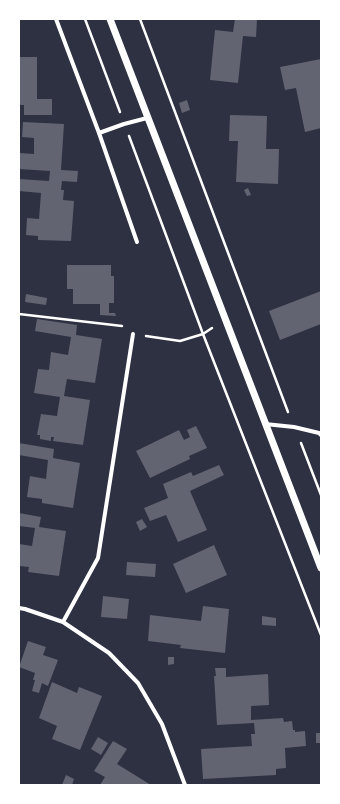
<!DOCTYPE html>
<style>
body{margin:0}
#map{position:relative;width:340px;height:804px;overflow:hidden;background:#2d3142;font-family:Lora,serif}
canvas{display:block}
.frame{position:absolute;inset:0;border:20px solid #fff;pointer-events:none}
</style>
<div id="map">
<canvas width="340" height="804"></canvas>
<div class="frame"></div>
</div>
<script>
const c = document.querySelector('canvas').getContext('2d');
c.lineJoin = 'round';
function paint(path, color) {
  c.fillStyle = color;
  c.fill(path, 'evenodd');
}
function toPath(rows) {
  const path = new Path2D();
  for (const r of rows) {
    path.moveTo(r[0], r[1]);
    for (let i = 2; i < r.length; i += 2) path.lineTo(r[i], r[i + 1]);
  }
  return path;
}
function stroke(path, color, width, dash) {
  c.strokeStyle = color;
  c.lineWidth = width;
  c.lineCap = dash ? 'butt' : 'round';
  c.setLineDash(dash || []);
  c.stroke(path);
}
paint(toPath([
 [235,19,257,19,256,37,243,36,238,83,210,80,215,30,233,32],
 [19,57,37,57,37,99,52,99,52,115,24,115,24,105,19,105],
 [321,59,321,128,305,132,296,88,285,90,280,67],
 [187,100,190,110,182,113,179,103],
 [230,115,267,116,266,149,279,149,278,184,236,182,238,141,229,141],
 [23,122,64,124,61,170,78,171,77,182,62,181,61,190,64,190,63,200,74,201,71,241,38,240,38,236,26,235,27,218,39,219,41,193,19,191,19,179,49,181,50,171,19,169,20,153,34,154,34,138,22,137],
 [248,188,251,195,247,196,244,190],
 [67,265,111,265,111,276,114,276,114,303,109,303,109,313,115,313,116,316,100,315,100,304,73,304,73,289,67,289],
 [321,291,321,324,280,340,269,311],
 [26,294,47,298,46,305,25,302],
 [37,319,77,325,76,335,102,339,95,383,67,379,64,396,90,400,83,445,53,441,54,437,51,437,51,441,40,439,40,435,37,435,41,414,57,416,60,397,34,393,38,369,49,370,51,352,68,355,71,337,35,331],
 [196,426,207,448,189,456,190,459,150,478,136,451,179,430,184,440,190,437,187,430],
 [19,443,54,449,53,458,80,463,73,508,42,503,42,499,27,497,30,476,46,479,48,460,19,455],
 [219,465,224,475,190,491,207,530,178,542,166,515,150,521,144,508,168,498,163,484,191,472,193,476],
 [19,513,41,517,39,527,66,531,59,576,28,572,29,567,19,566,19,544,32,546,35,528,19,526],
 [142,519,147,527,140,531,136,522],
 [214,545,227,575,186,593,173,564],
 [127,562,156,564,155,577,126,575],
 [103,596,129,599,127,619,101,617],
 [203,606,229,609,225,653,180,648,181,645,148,641,150,615,201,621],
 [262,616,276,618,276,626,262,625],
 [28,641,46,647,43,655,58,660,48,686,42,683,39,693,32,691,35,680,33,680,35,673,19,667],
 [168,657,174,657,174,664,168,665],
 [215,668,226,668,226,677,268,674,269,705,251,706,251,720,283,718,284,722,292,721,293,730,295,730,295,732,305,731,306,746,285,748,286,768,276,769,276,775,203,779,201,749,252,746,251,734,255,734,254,723,217,725,214,676,216,676],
 [52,682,77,693,79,687,102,696,80,750,52,739,57,726,39,718],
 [316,733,321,733,321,743,316,743],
 [98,737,108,743,101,755,91,749],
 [113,741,127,749,117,764,151,785,100,785,105,777,94,771],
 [66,775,74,779,72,785,62,785]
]), '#626471');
stroke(toPath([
 [85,19,120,112],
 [140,19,288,412],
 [129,136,203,334,321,635],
 [19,314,122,326],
 [146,336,180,341,203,334,212,328],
 [301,443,321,495]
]), '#fff', 2.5);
stroke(toPath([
 [56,19,99,133,137,242],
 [99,133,124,124,147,118],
 [265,424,294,427,319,433,321,435],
 [19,608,25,609,63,622,109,653,138,683,162,724,185,785],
 [63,622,98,558,133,334]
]), '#fff', 4);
stroke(toPath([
 [110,19,321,568]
]), '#fff', 7);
</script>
